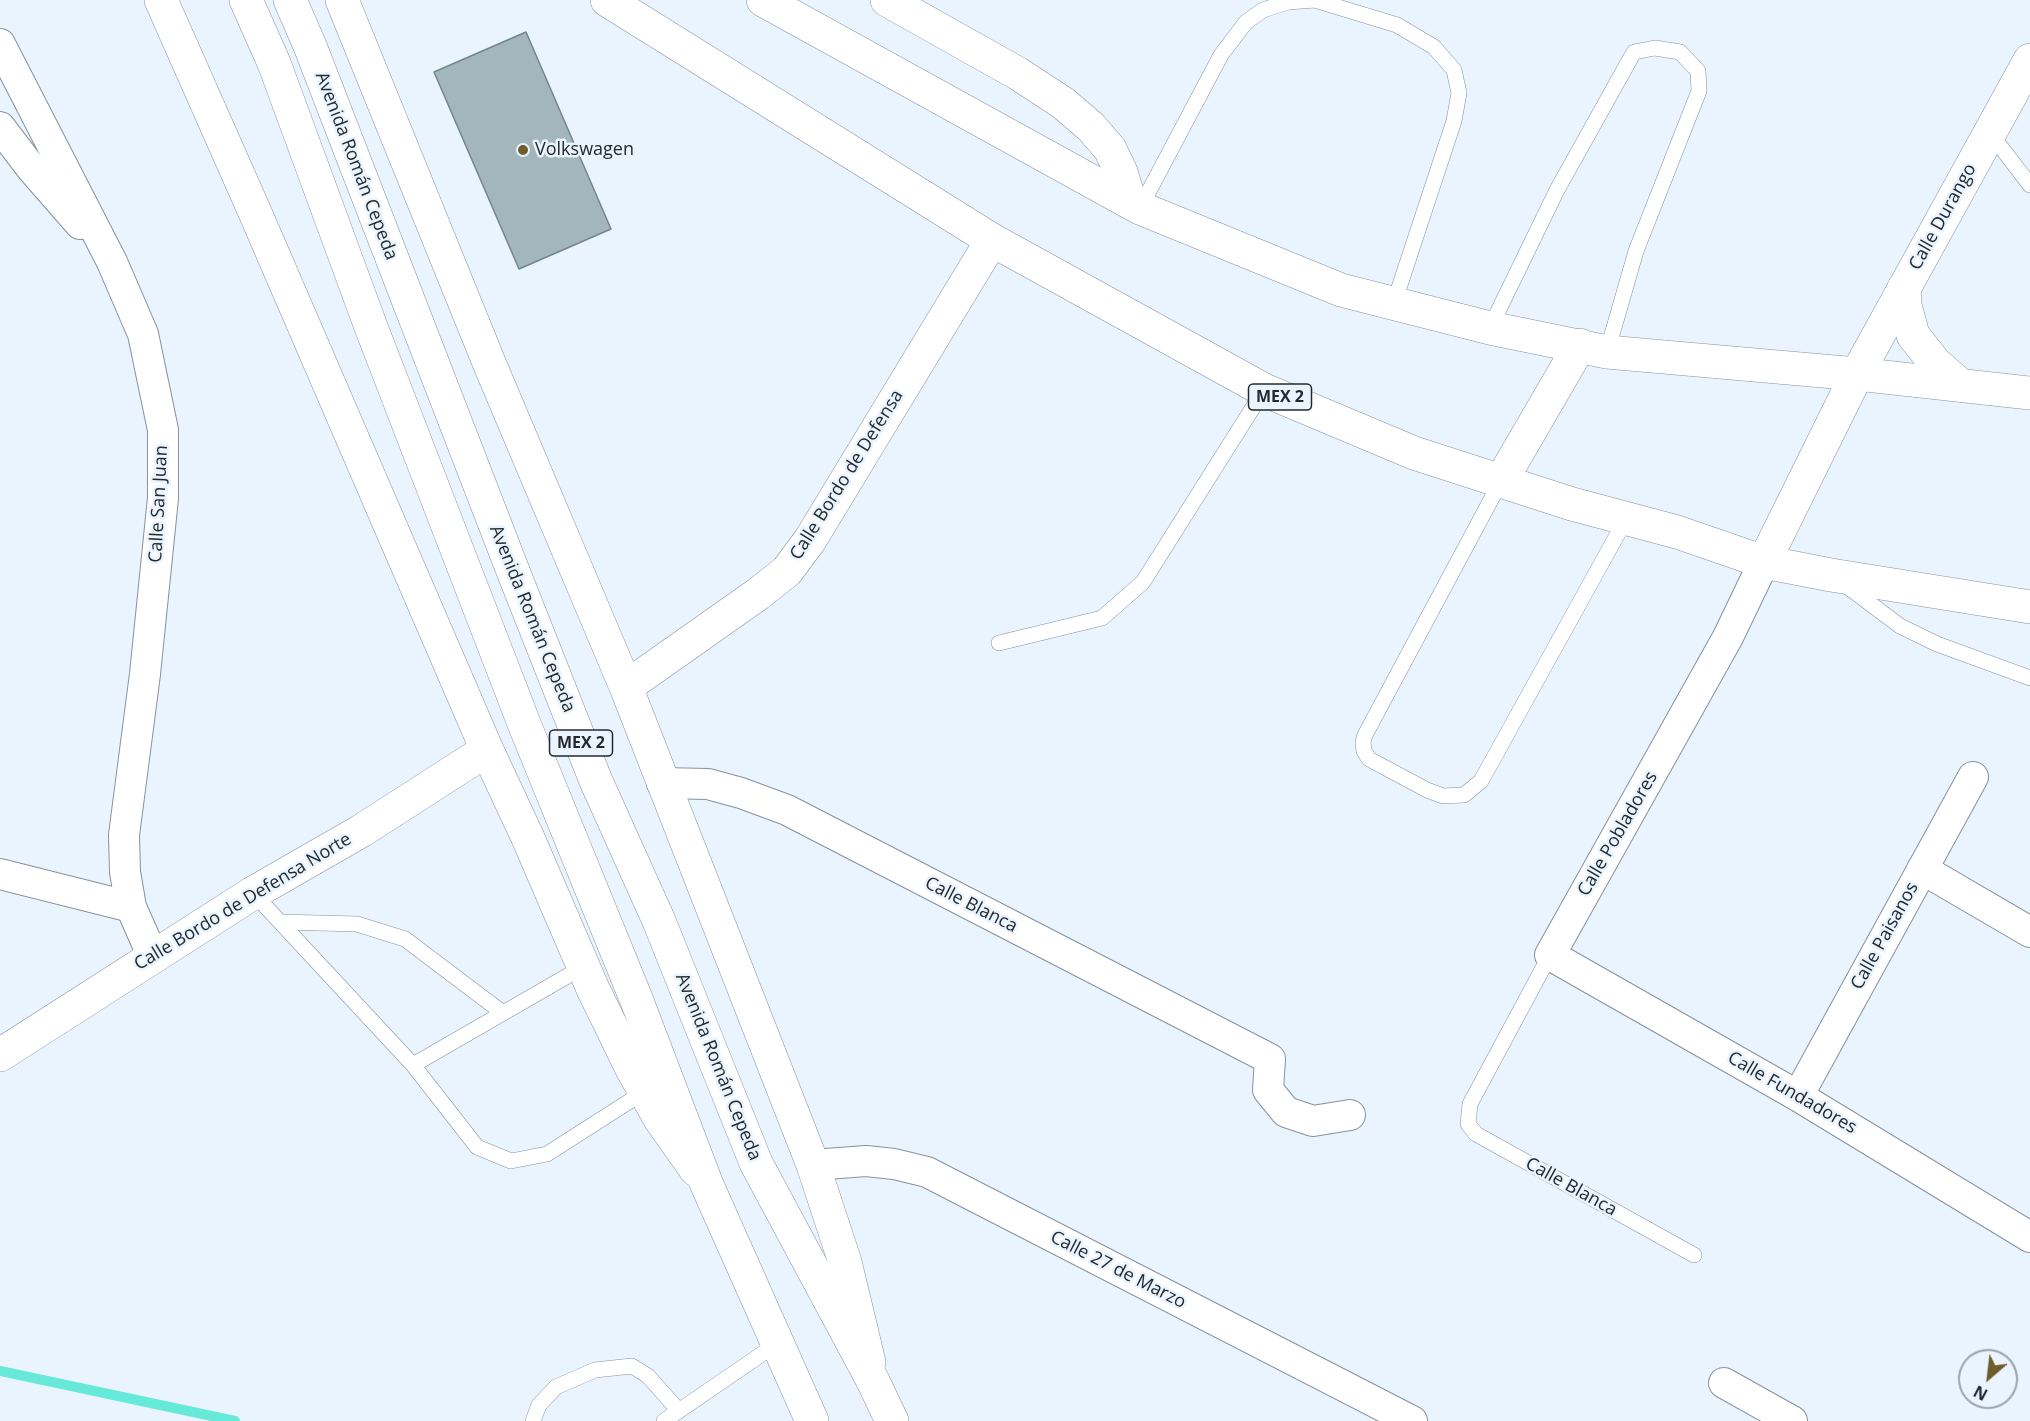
<!DOCTYPE html>
<meta charset="utf-8">
<style>
body{margin:0}
#map{position:relative;width:2030px;height:1421px;overflow:hidden;background:#e9f4fe;font-family:"Open Sans",sans-serif}
canvas{display:block}
.north{position:absolute;left:1958px;top:1349px;width:60px;height:60px;box-sizing:border-box;background:#e9f4fe;border:2px solid #9aa3ab;border-radius:50%;rotate:208deg;font-size:16px;font-weight:700;line-height:24px;text-align:center;color:#24292e}
.north::after{content:'';display:block;margin:auto;width:21px;height:27px;background:#6e5c2b;clip-path:polygon(50% 0,100% 100%,50% 72%,0 100%)}
</style>
<div id="map">
<canvas width="2030" height="1421"></canvas>
<div class="north">N</div>
</div>
<script>
const c = document.querySelector('canvas').getContext('2d');
c.lineJoin = 'round';
function toPath(rows) {
  const path = new Path2D();
  for (const r of rows) {
    path.moveTo(r[0], r[1]);
    for (let i = 2; i < r.length; i += 2) path.lineTo(r[i], r[i + 1]);
  }
  return path;
}
function stroke(path, color, width, dash) {
  c.strokeStyle = color;
  c.lineWidth = width;
  c.lineCap = dash ? 'butt' : 'round';
  c.setLineDash(dash || []);
  c.stroke(path);
}
function paint(path, color) {
  c.fillStyle = color;
  c.fill(path, 'evenodd');
}
function write(font, color, halo, rows, align = 'center') {
  c.font = font + ' "Open Sans",sans-serif';
  c.lineWidth = 5;
  c.setLineDash([]);
  c.textBaseline = 'middle';
  c.strokeStyle = halo;
  c.fillStyle = color;
  for (const [text, x, y, turn = 0] of rows) {
    c.save();
    c.translate(x, y);
    c.rotate((+turn || 0) * Math.PI / 180);
    c.textAlign = isNaN(turn) ? turn : align;
    if (halo) c.strokeText(text, 0, 0);
    c.fillText(text, 0, 0);
    c.restore();
  }
}
stroke(toPath([
 [0,1371,235,1421]
]), '#67e9d9', 10);
const building = toPath([
 [526,32,611,229,519,269,434,72,526,32]
]);
paint(building, '#a3b6bb');
stroke(building, '#74868c', 1.5);
const service = toPath([
 [1990,133,2030,185],
 [1140,208,1221,55,1246,22,1263,10,1288,2,1315,0,1397,25,1434,47,1454,70,1459,93,1454,121,1394,303],
 [1490,328,1557,190,1634,52,1655,48,1680,52,1698,71,1699,91,1636,251,1607,352],
 [1501,481,1365,735,1363,742,1364,751,1369,759,1427,790,1443,796,1464,795,1481,781,1626,519],
 [1844,584,1900,626,1937,644,2030,678],
 [999,643,1102,618,1143,582,1264,390],
 [253,893,413,1065],
 [281,922,357,924,405,939,503,1013],
 [1550,955,1470,1104,1468,1124,1476,1134,1694,1255],
 [583,967,413,1065,477,1147,511,1161,547,1154,644,1092],
 [533,1421,539,1405,556,1387,595,1370,632,1366,648,1376,679,1411],
 [664,1421,778,1343]
]);
const minor = toPath([
 [0,44,112,262,143,334,163,430,163,498,145,674,124,835,125,872,131,907,153,957],
 [0,127,32,169,80,224],
 [1764,562,1728,637,1550,955,1798,1096,2030,1237],
 [662,783,708,784,741,793,787,810,1270,1059,1268,1090,1286,1112,1313,1121,1350,1115],
 [1922,869,2030,932],
 [0,874,131,907],
 [1798,1096,1973,777],
 [813,1165,866,1161,894,1164,927,1172,1412,1421],
 [1724,1383,1792,1421]
]);
const tertiary = toPath([
 [161,0,257,217,487,750,528,838,593,989,632,1069,660,1119,696,1170],
 [342,0,490,365,626,687,813,1165,845,1262,869,1362],
 [1501,481,1580,345],
 [1764,562,1857,374,2030,60],
 [626,687,758,594,787,571,810,540,992,240],
 [0,1055,253,893,361,831,487,750]
]);
const primary = toPath([
 [246,0,274,63,371,327,525,726,637,1001,707,1185,812,1421],
 [290,0,310,46,513,571,596,781,659,921,756,1163,873,1381,892,1421],
 [607,0,992,240,1264,390,1414,453,1572,504,1677,532,1764,562,1831,575,2030,607],
 [763,0,1140,208,1341,290,1490,328,1607,352,1857,374,2030,393],
 [887,0,1017,73,1063,103,1091,127,1110,149,1121,172,1130,202],
 [1904,288,1905,305,1913,335,1935,363,1960,385]
]);
stroke(service, '#86929e', 16);
stroke(minor, '#86929e', 32);
stroke(tertiary, '#86929e', 34);
stroke(primary, '#86929e', 34);
stroke(service, '#fff', 15);
stroke(minor, '#fff', 30);
stroke(tertiary, '#fff', 33);
stroke(primary, '#fff', 33);
for (const [x, y, r, color] of [
 [523,150,6,"#6e5c2b"]
]) {
  const dot = new Path2D();
  dot.arc(x, y, r, 0, 2 * Math.PI);
  c.fillStyle = color;
  c.fill(dot);
  stroke(dot, '#e9f4fe', 2);
}
for (const [x, y, w] of [
 [1280,397,63],
 [581,743,63]
]) {
  const box = new Path2D();
  box.roundRect(x - w / 2, y - 13, w, 26, 4.5);
  c.fillStyle = '#e9f4fe';
  c.fill(box);
  stroke(box, '#24292e', 1.5);
}
write('bold 16px', '#24292e', null, [
 ["MEX 2",1280,397],
 ["MEX 2",581,743]
]);
write('18px', '#24292e', '#e9f4fe', [
 ["Volkswagen",535,150]
], 'left');
write('18px', '#24292e', '#e9f4fe', [
 ["Avenida Román Cepeda",356,166,69],
 ["Calle Durango",1943,217,-61],
 ["Calle Bordo de Defensa",847,475,-58],
 ["Calle San Juan",159,504,-87],
 ["Avenida Román Cepeda",532,619,68],
 ["Calle Pobladores",1618,834,-60],
 ["Calle Bordo de Defensa Norte",243,902,-31],
 ["Calle Blanca",971,905,27],
 ["Calle Paisanos",1885,936,-61],
 ["Avenida Román Cepeda",718,1067,68],
 ["Calle Fundadores",1792,1093,30],
 ["Calle Blanca",1571,1187,29],
 ["Calle 27 de Marzo",1118,1270,27]
]);
</script>
